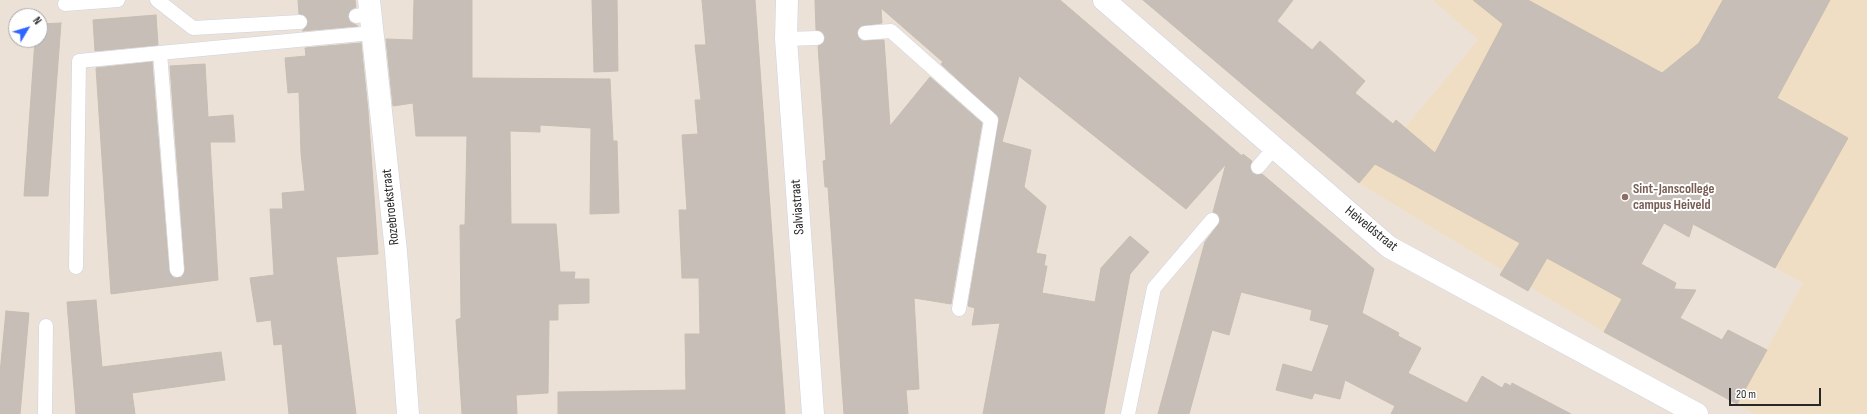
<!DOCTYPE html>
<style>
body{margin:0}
#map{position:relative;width:1867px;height:414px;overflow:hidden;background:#ece1d7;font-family:"Sofia Sans Condensed",sans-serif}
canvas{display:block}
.north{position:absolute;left:8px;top:8px;width:40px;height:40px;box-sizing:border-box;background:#fff;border:1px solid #a9a9a9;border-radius:50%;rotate:52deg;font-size:11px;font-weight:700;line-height:16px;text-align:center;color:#272727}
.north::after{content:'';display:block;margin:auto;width:14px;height:18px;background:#3066ff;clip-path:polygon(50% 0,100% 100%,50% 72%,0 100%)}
.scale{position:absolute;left:1729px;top:388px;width:92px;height:18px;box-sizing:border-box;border:2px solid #272727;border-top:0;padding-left:5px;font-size:12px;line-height:14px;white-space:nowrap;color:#272727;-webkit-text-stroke:3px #fff;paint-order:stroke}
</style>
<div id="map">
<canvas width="1867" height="414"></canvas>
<div class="north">N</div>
<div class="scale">20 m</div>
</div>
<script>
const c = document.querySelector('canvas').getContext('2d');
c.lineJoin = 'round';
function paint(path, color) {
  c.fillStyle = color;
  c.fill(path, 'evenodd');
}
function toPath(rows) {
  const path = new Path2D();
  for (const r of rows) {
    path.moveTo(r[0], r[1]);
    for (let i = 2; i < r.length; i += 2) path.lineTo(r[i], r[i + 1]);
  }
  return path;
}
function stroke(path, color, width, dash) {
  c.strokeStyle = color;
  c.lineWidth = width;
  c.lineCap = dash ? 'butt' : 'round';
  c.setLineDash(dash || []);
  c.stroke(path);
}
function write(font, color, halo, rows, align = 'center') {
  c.font = font + ' "Sofia Sans Condensed",sans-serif';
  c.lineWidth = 4;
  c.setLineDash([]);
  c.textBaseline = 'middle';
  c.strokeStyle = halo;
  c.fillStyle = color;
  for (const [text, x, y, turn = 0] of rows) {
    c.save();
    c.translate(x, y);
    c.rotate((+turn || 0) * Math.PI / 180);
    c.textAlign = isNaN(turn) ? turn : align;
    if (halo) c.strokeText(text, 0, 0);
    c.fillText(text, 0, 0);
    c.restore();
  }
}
paint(toPath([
 [1433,0,1867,0,1867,414,1755,414,1737,404,1803,283,1670,211,1604,332,1359,183,1478,40]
]), '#f0dec4');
const building = toPath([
 [298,0,355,0,356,7,350,10,348,17,350,22,358,26,302,31,307,26,308,21,304,15,299,14,298,0],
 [414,0,472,0,472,78,610,79,613,141,617,141,619,213,590,214,591,128,540,125,540,132,510,131,511,224,556,224,560,272,575,272,574,279,589,279,589,303,558,304,558,320,549,320,548,393,516,395,517,414,462,414,456,320,461,318,460,225,465,225,467,136,416,136,413,103,393,106,386,39,413,40,414,0],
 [592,0,617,0,618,71,594,72,592,0],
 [702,0,755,0,785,414,558,414,558,392,686,390,685,334,700,334,699,278,682,278,679,210,687,210,682,135,698,134,695,100,701,100,695,45,706,45,702,0],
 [815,0,1060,0,1242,156,1243,154,1252,161,1250,166,1252,173,1257,175,1262,174,1374,269,1362,313,1399,333,1398,336,1421,348,1408,373,1467,403,1482,376,1502,388,1505,383,1511,386,1512,383,1571,414,1391,414,1395,406,1345,380,1340,399,1314,393,1312,399,1276,390,1283,364,1312,372,1329,325,1310,320,1312,310,1241,292,1229,335,1212,330,1189,414,1158,414,1205,242,1220,222,1218,214,1213,212,1226,164,1186,209,1019,76,1002,142,1031,150,1024,187,1046,206,1036,253,1046,255,1044,266,1047,266,1042,293,1095,302,1101,268,1130,236,1149,252,1130,274,1104,414,983,414,1000,323,972,325,975,308,968,306,999,118,941,64,943,62,881,8,882,23,861,26,857,33,858,37,862,41,884,40,890,126,930,77,982,123,951,304,914,298,919,389,906,390,908,414,844,414,828,187,825,187,823,161,826,160,818,46,824,42,825,37,821,31,816,30,815,0],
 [1143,0,1293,0,1277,21,1312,50,1320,41,1365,81,1355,93,1393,124,1396,120,1435,153,1503,24,1473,0,1528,0,1662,73,1699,43,1723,0,1830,0,1777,98,1848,138,1775,268,1693,224,1689,237,1664,223,1641,264,1676,283,1674,289,1696,290,1680,318,1722,340,1728,330,1767,350,1737,404,1604,332,1622,299,1547,258,1528,291,1500,275,1520,243,1375,164,1359,183,1143,0],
 [156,15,158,45,95,51,93,20,156,15],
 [61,23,48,196,24,196,35,40,40,40,40,24,61,23],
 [361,43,368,111,378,254,336,257,356,414,289,414,282,344,274,345,271,320,257,322,250,278,274,275,270,209,283,209,282,193,305,191,301,153,299,92,288,93,285,58,306,56,305,48,361,43],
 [152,62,169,271,174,278,182,277,185,269,170,66,205,64,208,117,233,115,235,142,210,142,218,280,111,294,96,68,152,62],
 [96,300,102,367,221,352,225,380,132,393,135,414,76,414,67,302,96,300],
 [6,311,29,313,20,414,0,414,0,373,6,311]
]);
paint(building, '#c6beb7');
stroke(building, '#c7bdb1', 1);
const service = toPath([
 [157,0,193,28,300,22],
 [65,4,118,0],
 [356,16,370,14],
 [865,33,891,31,991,120,959,309],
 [786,39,817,38],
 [1258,167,1275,147],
 [76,267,79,61,160,53],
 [177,270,160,53,372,33],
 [45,414,46,326],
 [1128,414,1154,288,1212,220]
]);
const minor = toPath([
 [369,0,396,251,408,414],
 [787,0,786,39,813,414],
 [1104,0,1389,247,1697,414]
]);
stroke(service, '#ccd2e2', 15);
stroke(minor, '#ccd2e2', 23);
stroke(service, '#fff', 14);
stroke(minor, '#fff', 22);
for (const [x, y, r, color] of [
 [1625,197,4,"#8d6e63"]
]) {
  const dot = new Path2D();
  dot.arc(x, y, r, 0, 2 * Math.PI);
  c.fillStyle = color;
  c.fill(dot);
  stroke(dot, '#fff', 1.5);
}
write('bold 14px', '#785e54', '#fff', [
 ["Sint-Janscollege",1633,189],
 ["campus Heiveld",1633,205]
], 'left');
write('14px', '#272727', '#fff', [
 ["Rozebroekstraat",391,207,-96],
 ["Salviastraat",798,207,-94],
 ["Heiveldstraat",1371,229,39]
]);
</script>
